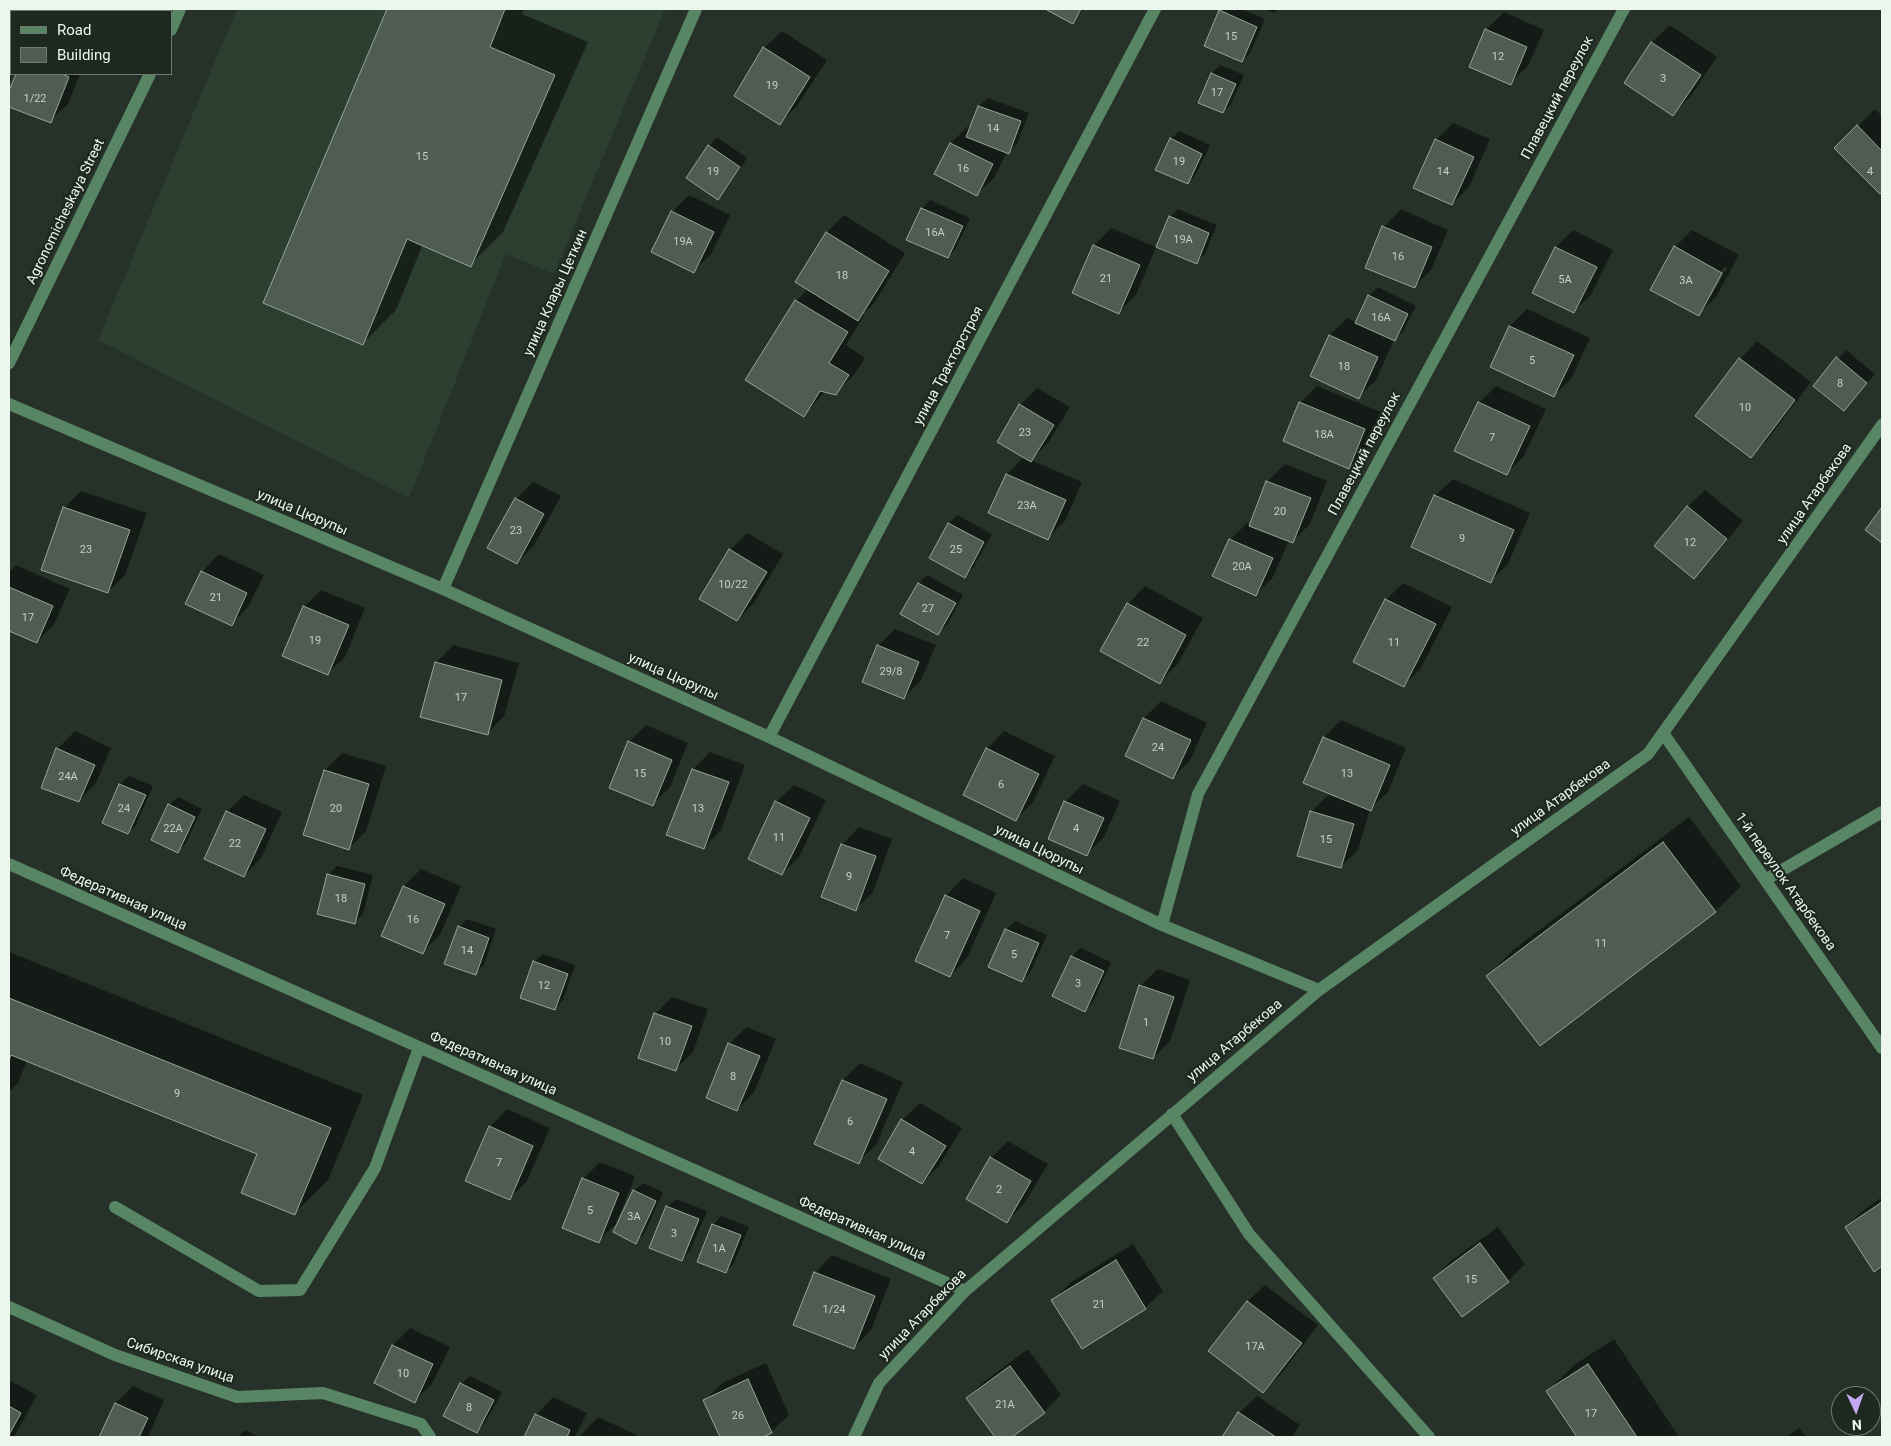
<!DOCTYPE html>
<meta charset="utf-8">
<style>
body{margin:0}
#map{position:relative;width:1891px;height:1446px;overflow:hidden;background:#263229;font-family:Roboto,sans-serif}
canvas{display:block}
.frame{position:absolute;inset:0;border:10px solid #edf5ef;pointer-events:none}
.legend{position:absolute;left:10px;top:10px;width:162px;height:65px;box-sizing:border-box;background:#1d281f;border:1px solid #707a72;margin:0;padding:6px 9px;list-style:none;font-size:15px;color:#edf5ef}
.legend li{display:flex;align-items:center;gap:10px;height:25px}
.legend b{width:25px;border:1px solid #707a72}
.north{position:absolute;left:1831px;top:1386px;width:50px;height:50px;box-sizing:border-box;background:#1d281f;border:1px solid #707a72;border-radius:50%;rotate:177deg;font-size:14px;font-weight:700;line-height:20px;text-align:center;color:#edf5ef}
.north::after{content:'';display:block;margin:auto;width:18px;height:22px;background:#c4a7f1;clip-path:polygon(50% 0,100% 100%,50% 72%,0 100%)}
</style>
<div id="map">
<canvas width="1891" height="1446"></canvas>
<div class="frame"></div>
<ul class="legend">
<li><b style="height:6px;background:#588564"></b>Road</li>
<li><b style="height:14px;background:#4e5c51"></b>Building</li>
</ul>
<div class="north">N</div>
</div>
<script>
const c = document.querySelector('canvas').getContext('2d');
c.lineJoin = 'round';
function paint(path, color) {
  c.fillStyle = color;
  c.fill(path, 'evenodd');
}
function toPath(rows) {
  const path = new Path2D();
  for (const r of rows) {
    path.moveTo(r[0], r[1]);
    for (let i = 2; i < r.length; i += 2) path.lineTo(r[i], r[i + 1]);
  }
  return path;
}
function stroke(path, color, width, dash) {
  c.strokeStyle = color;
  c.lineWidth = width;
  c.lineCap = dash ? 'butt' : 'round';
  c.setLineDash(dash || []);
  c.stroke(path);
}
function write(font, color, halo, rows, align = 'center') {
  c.font = font + ' Roboto,sans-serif';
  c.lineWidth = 4.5;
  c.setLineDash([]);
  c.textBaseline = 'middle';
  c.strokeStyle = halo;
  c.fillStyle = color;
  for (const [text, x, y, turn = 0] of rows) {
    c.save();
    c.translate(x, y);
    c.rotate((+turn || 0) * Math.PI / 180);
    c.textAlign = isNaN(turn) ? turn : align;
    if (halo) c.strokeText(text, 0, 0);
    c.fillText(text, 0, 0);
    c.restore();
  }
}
paint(toPath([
 [237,9,665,9,554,274,506,254,409,498,98,340]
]), '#2c3e30');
paint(toPath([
 [389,9,524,9,522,14,588,42,503,232,470,265,423,244,396,310,363,343,265,303],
 [1048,9,1084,9,1072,22],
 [1223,9,1242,9,1265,19,1250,53,1242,61,1220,11],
 [1266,9,1278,9,1274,13],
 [9,12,11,13,9,24],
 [1504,12,1544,30,1528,66,1510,83,1486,30],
 [1670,25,1717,57,1690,97,1673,114,1626,82,1652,42],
 [782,31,827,60,797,106,780,123,764,48],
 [1220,65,1244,75,1231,104,1223,112,1199,102,1212,73],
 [17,74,80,74,68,104,50,121,9,105,9,94],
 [988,98,1029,113,1017,144,1009,152,1007,152,994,178,976,195,951,143,968,126,971,128,979,106],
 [1875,109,1882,116,1882,190,1880,192,1836,148],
 [1453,123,1490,139,1469,187,1452,204,1436,140],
 [1179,131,1210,145,1196,174,1188,183,1171,139],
 [717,137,747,158,726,190,718,198,709,146],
 [689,195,730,215,711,254,694,271,672,212],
 [930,200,970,218,956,248,948,257,922,209],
 [1178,209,1217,225,1205,254,1197,262,1170,217],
 [1401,209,1448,230,1431,270,1414,287,1367,267,1384,227],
 [844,215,905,253,875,302,863,314,864,315,846,345,865,358,853,376,836,393,826,391,804,415,796,301,808,289,827,232],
 [1111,228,1156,247,1136,295,1119,312,1094,246],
 [1573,230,1613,250,1591,295,1573,312,1534,292,1556,247],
 [1692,230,1739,255,1716,297,1698,314,1675,247],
 [1724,267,1727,268,1711,296,1708,296],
 [1378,287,1416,306,1403,332,1394,340,1376,380,1358,397,1312,376,1330,335,1347,318,1356,322,1369,296],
 [1527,309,1590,338,1571,379,1553,396,1491,366,1510,326],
 [1757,341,1811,382,1768,439,1751,456,1697,416,1740,359],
 [1846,350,1875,374,1844,410,1815,386],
 [1317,386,1381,412,1366,450,1349,467,1300,403],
 [1496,386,1546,409,1524,456,1506,474,1479,403],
 [1037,388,1070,407,1048,443,1031,460,1082,482,1065,521,1048,538,990,512,1007,474,1025,456,1020,405],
 [1285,464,1327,481,1310,524,1293,541,1289,540,1273,577,1256,595,1230,540,1247,523,1251,524,1268,481],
 [1453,479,1530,513,1508,564,1490,581,1435,496],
 [533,482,561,496,534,545,517,563,516,499],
 [1705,490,1743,521,1711,560,1693,577,1687,507],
 [81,491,147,513,125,575,108,592,64,508],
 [957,515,992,534,973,568,965,576,949,523],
 [747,533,783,554,754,603,737,620,730,550],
 [219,554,264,575,248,607,231,624,202,572],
 [16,565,70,589,54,624,37,642,9,629,9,572],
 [927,575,963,595,947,625,938,633,902,614,919,583],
 [1403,583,1452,607,1421,668,1404,686,1386,600],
 [1145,586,1203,618,1177,665,1160,682,1128,604],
 [321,590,365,608,345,657,327,674,304,607],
 [895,629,936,645,921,680,904,698,878,646],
 [453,645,519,663,504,716,487,734,436,663],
 [1161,701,1207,723,1190,760,1173,778,1127,756,1144,718],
 [1341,720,1406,748,1388,792,1370,809,1358,850,1341,867,1311,812,1328,795,1338,798,1339,796,1324,738],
 [646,725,688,743,670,787,653,804,629,742],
 [75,731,111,748,96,783,79,801,57,749],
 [1004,731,1055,756,1033,802,1015,820,987,749],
 [710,752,745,765,721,830,704,848,693,769],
 [342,753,386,766,366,831,349,848,325,770],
 [129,776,153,786,136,825,128,833,104,822,120,784],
 [1083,784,1120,801,1104,837,1087,854,1065,802],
 [794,785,826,800,799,857,782,874,776,802],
 [244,795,282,812,261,858,244,876,227,812],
 [178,797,202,809,186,843,178,851,169,805],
 [1689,817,1741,886,1716,911,1540,1044,1488,976,1513,950],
 [859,827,892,839,873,892,856,909,842,845],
 [337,866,373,875,363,914,355,922,328,875],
 [421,869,461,886,440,935,422,953,382,936,404,886],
 [963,878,996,893,967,958,950,976,946,896],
 [467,919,496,929,484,965,476,973,459,927],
 [1015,921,1047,935,1030,973,1021,981,990,967,1007,929],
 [1080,948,1111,962,1093,1002,1085,1010,1072,957],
 [9,952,363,1095,328,1180,295,1213,259,1154,27,1060,18,1083,9,1092],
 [543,954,575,965,563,1000,555,1009,534,962],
 [1158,969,1190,980,1170,1041,1153,1058,1140,986],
 [672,997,708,1009,693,1052,676,1069,655,1014],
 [747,1027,776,1039,754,1092,737,1110,729,1044],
 [860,1063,903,1082,876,1145,858,1162,815,1143,843,1080],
 [920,1103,962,1128,939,1166,922,1183,902,1120],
 [507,1109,550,1128,527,1181,509,1199,490,1127],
 [1008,1141,1048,1164,1024,1204,1007,1221,991,1158],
 [600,1162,635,1176,616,1224,598,1241,583,1179],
 [643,1183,663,1192,644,1234,635,1242,634,1191],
 [1882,1197,1882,1265,1875,1270,1846,1227,1864,1210],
 [676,1199,707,1211,690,1251,682,1260,667,1207],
 [721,1216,749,1227,734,1263,726,1272,713,1225],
 [1498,1227,1525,1264,1508,1281,1434,1278,1451,1261],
 [1133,1244,1163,1291,1145,1308,1082,1348,1053,1301,1070,1283],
 [832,1255,891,1279,871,1330,854,1348,815,1273],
 [1265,1285,1318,1325,1281,1374,1263,1392,1247,1302],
 [410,1328,450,1347,432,1384,414,1401,375,1383,393,1345],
 [1614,1339,1679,1437,1579,1437,1548,1391,1574,1365],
 [1028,1349,1061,1395,1044,1412,1009,1437,996,1437,967,1398,985,1381],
 [766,1363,789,1415,771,1432,760,1437,722,1437,705,1400,722,1383],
 [470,1376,502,1392,485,1423,477,1432,461,1384],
 [9,1380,37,1395,14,1437,9,1437],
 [133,1386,164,1400,148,1437,101,1437,116,1403],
 [1257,1396,1300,1425,1292,1437,1223,1437,1239,1413],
 [553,1397,587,1413,575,1437,525,1437,536,1415],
 [598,1417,641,1437,579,1437],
 [1799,1428,1806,1437,1786,1437],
 [245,1430,259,1437,237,1437]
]), '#0007');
const building = toPath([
 [387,9,505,9,490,47,555,75,471,267,407,239,363,345,263,303,387,9],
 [1045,9,1081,9,1073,24,1045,9],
 [1219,10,1257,27,1242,62,1204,46,1219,10],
 [1485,29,1527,47,1511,85,1469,67,1485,29],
 [1651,42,1701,75,1673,116,1624,83,1651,42],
 [763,47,810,77,780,125,734,96,763,47],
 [1211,73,1236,84,1223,113,1198,103,1211,73],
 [16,74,62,74,69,77,51,123,9,107,9,91,16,74],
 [978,106,1021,121,1009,154,966,137,978,106],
 [1857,125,1882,151,1882,192,1880,194,1834,148,1857,125],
 [1170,138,1202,154,1188,184,1155,170,1170,138],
 [1435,139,1474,157,1452,205,1413,188,1435,139],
 [950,143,993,164,977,196,934,174,950,143],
 [708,145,740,167,718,200,686,178,708,145],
 [921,208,963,226,948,258,906,240,921,208],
 [671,211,714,232,694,273,651,252,671,211],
 [1169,216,1209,233,1197,264,1156,247,1169,216],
 [1382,226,1432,247,1415,288,1365,268,1382,226],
 [826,232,889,271,858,321,795,282,826,232],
 [1093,245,1140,265,1119,314,1072,293,1093,245],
 [1674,246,1722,273,1699,316,1650,290,1674,246],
 [1555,247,1597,267,1574,313,1532,293,1555,247],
 [1368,295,1408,314,1395,341,1355,323,1368,295],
 [795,300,848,332,829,363,849,375,836,395,820,391,804,417,745,380,795,300],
 [1509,326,1574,355,1554,397,1490,367,1509,326],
 [1329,335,1378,357,1359,399,1310,376,1329,335],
 [1836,357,1867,383,1844,411,1813,386,1836,357],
 [1739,358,1795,400,1751,458,1695,416,1739,358],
 [1299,402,1365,429,1349,469,1283,441,1299,402],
 [1478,402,1530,426,1507,475,1454,451,1478,402],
 [1019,404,1054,425,1031,462,997,442,1019,404],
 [1006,474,1066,500,1048,540,988,513,1006,474],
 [1266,481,1311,498,1293,543,1249,526,1266,481],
 [1434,495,1514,530,1491,583,1411,547,1434,495],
 [515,498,544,514,517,564,487,548,515,498],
 [1687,506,1727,539,1694,579,1654,546,1687,506],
 [63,507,130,530,108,593,41,570,63,507],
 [1882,507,1882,543,1865,530,1882,507],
 [948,523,984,542,965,578,929,558,948,523],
 [1229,539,1273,558,1256,596,1212,576,1229,539],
 [729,549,767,572,737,621,699,599,729,549],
 [201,571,247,593,232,626,185,604,201,571],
 [918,583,956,603,938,635,900,614,918,583],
 [9,587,53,606,37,643,9,631,9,587],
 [1385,599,1436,624,1404,687,1353,662,1385,599],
 [1127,603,1186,635,1160,684,1100,651,1127,603],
 [303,606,349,625,328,675,282,656,303,606],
 [877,645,919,662,904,699,862,682,877,645],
 [435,662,502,680,488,735,420,717,435,662],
 [1143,718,1191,740,1173,779,1125,756,1143,718],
 [1323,737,1390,765,1371,811,1303,783,1323,737],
 [628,741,672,760,653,806,609,788,628,741],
 [56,748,95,765,79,802,41,788,56,748],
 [986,748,1039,774,1016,821,963,795,986,748],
 [692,769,729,782,704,849,666,835,692,769],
 [324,770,369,784,349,850,303,835,324,770],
 [119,784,146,795,128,834,102,823,119,784],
 [775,801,810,818,782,875,748,859,775,801],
 [1064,801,1104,818,1087,856,1048,839,1064,801],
 [168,804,195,817,178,853,151,840,168,804],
 [226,811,266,829,244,877,204,859,226,811],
 [1310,811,1354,824,1341,868,1297,856,1310,811],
 [1663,842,1716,912,1540,1046,1486,976,1663,842],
 [841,844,876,856,856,911,821,897,841,844],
 [327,874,365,884,355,924,317,914,327,874],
 [403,886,445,904,423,954,381,936,403,886],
 [945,895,980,911,950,977,915,961,945,895],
 [458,926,489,938,476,975,444,964,458,926],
 [1005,929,1039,943,1022,982,988,967,1005,929],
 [1071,956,1104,971,1085,1012,1052,996,1071,956],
 [533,961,568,974,555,1010,520,998,533,961],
 [1139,985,1174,997,1153,1059,1119,1048,1139,985],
 [9,998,331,1128,295,1215,241,1193,257,1154,11,1055,9,1060,9,998],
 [654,1013,692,1026,676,1071,638,1058,654,1013],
 [728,1043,760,1056,737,1111,706,1098,728,1043],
 [842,1080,887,1099,859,1164,814,1144,842,1080],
 [901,1119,946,1146,922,1184,878,1159,901,1119],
 [489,1126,533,1146,510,1200,465,1181,489,1126],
 [990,1157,1031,1181,1007,1223,966,1199,990,1157],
 [582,1178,619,1193,599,1243,562,1228,582,1178],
 [633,1190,656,1201,636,1244,613,1232,633,1190],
 [1882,1202,1882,1266,1874,1272,1845,1227,1882,1202],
 [666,1206,699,1219,682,1261,649,1248,666,1206],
 [712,1224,741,1235,726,1273,697,1262,712,1224],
 [1480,1243,1509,1282,1462,1317,1433,1278,1480,1243],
 [1116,1260,1146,1309,1082,1349,1051,1300,1116,1260],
 [814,1272,875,1296,854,1349,793,1325,814,1272],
 [1247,1301,1302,1343,1263,1393,1208,1351,1247,1301],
 [392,1345,433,1364,415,1403,374,1383,392,1345],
 [1588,1364,1637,1437,1577,1437,1546,1391,1588,1364],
 [1010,1366,1045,1413,1012,1437,995,1437,966,1398,1010,1366],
 [748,1379,772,1433,763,1437,720,1437,703,1400,748,1379],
 [460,1383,494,1400,477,1433,443,1416,460,1383],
 [115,1403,148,1418,139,1437,99,1437,115,1403],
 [9,1406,21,1413,9,1435,9,1406],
 [1238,1412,1276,1437,1222,1437,1238,1412],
 [535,1414,570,1430,567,1437,524,1437,535,1414]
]);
paint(building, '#4e5c51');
stroke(building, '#96a599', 1);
stroke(toPath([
 [97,9,103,11],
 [171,30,180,9],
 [9,363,150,74],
 [9,404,443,589,769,737,1162,925,1319,990],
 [443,589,696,9],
 [1663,733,1882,1048],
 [769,737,1155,9],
 [9,864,965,1291],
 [1765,880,1882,812],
 [1162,925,1198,794,1624,9],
 [1172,1114,1249,1234,1429,1437],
 [115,1207,259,1291,300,1290,375,1168,419,1048],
 [9,1307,115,1355,237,1397,323,1393,421,1424,430,1437],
 [854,1437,879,1383,965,1291,1319,990,1648,754,1882,425]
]), '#588564', 12);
write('11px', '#c5cfc8', null, [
 ["15",1231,37],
 ["12",1498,57],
 ["3",1663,79],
 ["19",772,86],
 ["17",1217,93],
 ["1/22",35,99],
 ["14",993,129],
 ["15",422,157],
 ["19",1179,162],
 ["16",963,169],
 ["19",713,172],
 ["14",1443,172],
 ["4",1870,172],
 ["16А",935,233],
 ["19А",1183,240],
 ["19А",683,242],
 ["16",1398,257],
 ["18",842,276],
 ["21",1106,279],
 ["5А",1565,280],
 ["3А",1686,281],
 ["16А",1381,318],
 ["5",1532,361],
 ["18",1344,367],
 ["8",1840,384],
 ["10",1745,408],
 ["23",1025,433],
 ["18А",1324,435],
 ["7",1492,438],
 ["23А",1027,506],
 ["20",1280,512],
 ["23",516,531],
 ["9",1462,539],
 ["12",1690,543],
 ["23",86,550],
 ["25",956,550],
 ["20А",1242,567],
 ["10/22",733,585],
 ["21",216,598],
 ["27",928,609],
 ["17",28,618],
 ["19",315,641],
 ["22",1143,643],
 ["11",1394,643],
 ["29/8",891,672],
 ["17",461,698],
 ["24",1158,748],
 ["15",640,774],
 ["13",1347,774],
 ["24А",68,777],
 ["6",1001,785],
 ["24",124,809],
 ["20",336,809],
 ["13",698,809],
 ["22А",173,829],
 ["4",1076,829],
 ["11",779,838],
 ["15",1326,840],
 ["22",235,844],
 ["9",849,877],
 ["18",341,899],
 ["16",413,920],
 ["7",947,936],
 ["11",1601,944],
 ["14",467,951],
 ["5",1014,955],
 ["3",1078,984],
 ["12",544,986],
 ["1",1146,1023],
 ["10",665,1042],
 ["8",733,1077],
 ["9",177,1094],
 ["6",850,1122],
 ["4",912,1152],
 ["7",499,1163],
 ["2",999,1190],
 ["5",590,1211],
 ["3А",634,1217],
 ["3",674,1234],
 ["1А",719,1249],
 ["15",1471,1280],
 ["21",1099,1305],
 ["1/24",834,1310],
 ["17А",1255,1347],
 ["10",403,1374],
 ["21А",1005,1405],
 ["8",469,1408],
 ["17",1591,1414],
 ["26",738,1416]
]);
write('14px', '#edf5ef', '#1d281f', [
 ["Плавецкий переулок",1558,98,-62],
 ["Agronomicheskaya Street",66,212,-64],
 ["улица Клары Цеткин",556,293,-66],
 ["улица Тракторстроя",949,366,-62],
 ["Плавецкий переулок",1365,454,-62],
 ["улица Атарбекова",1815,494,-55],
 ["улица Цюрупы",302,513,23],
 ["улица Цюрупы",673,677,24],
 ["улица Атарбекова",1561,798,-36],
 ["улица Цюрупы",1039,850,26],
 ["1-й переулок Атарбекова",1785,882,55],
 ["Федеративная улица",123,899,24],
 ["улица Атарбекова",1235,1041,-40],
 ["Федеративная улица",493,1064,24],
 ["Федеративная улица",862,1229,24],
 ["улица Атарбекова",923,1315,-46],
 ["Сибирская улица",180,1361,19]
]);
</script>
